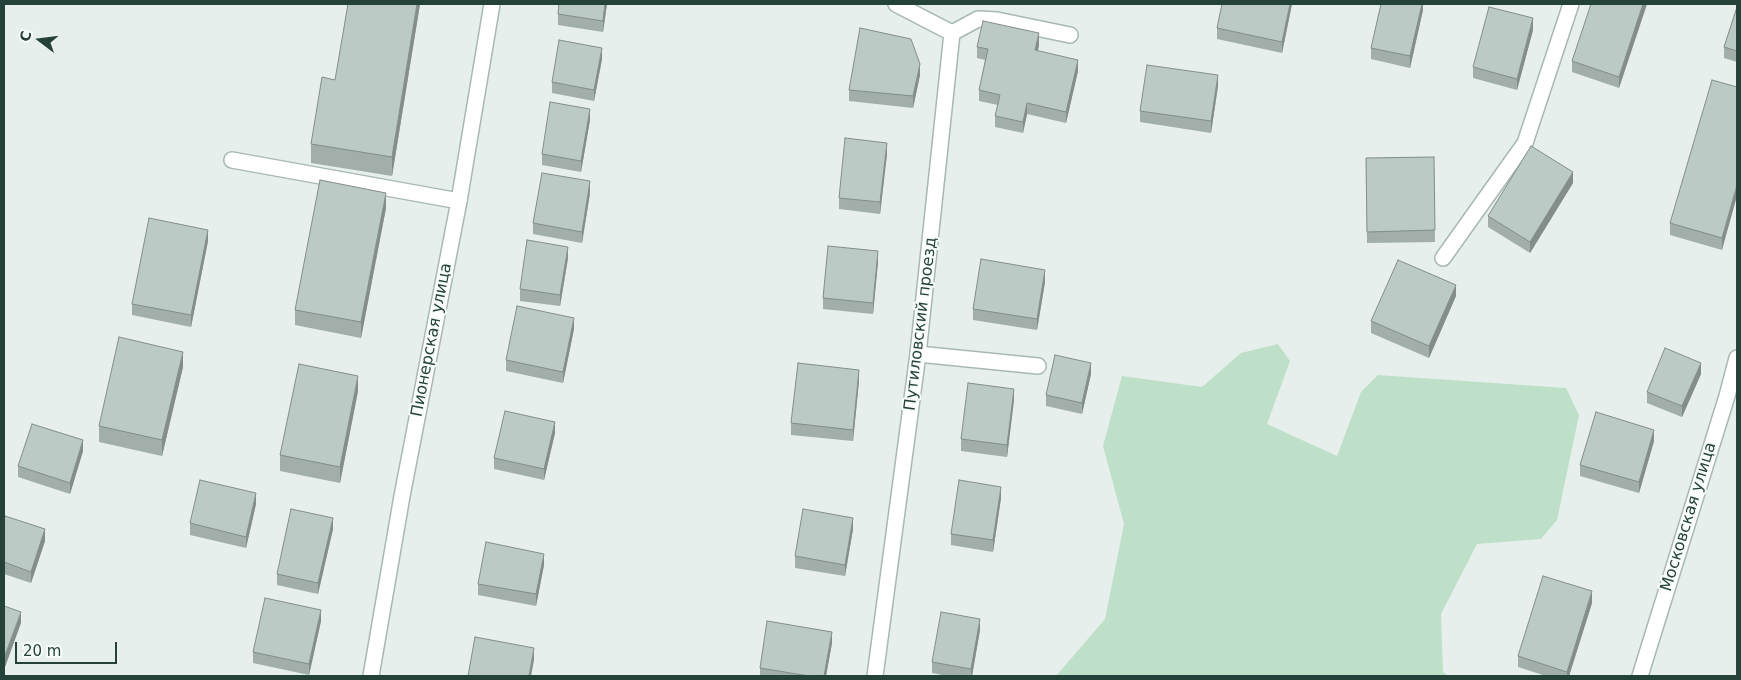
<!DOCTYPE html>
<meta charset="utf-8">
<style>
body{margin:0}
#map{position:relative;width:1741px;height:680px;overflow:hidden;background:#e6efeb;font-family:"DejaVu Sans",sans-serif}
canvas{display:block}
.frame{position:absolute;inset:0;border:5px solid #24423a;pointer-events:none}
.north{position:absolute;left:15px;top:15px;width:50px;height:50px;-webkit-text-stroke:4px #f7fbf9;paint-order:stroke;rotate:285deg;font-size:14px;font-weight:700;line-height:20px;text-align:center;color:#24423a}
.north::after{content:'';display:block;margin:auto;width:18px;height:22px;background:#24423a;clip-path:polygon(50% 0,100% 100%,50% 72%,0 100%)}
.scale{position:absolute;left:15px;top:642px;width:102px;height:22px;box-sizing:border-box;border:2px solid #24423a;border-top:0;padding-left:6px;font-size:15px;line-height:18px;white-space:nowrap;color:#24423a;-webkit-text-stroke:4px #f7fbf9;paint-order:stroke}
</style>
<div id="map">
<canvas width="1741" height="680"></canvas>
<div class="frame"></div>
<div class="north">С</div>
<div class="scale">20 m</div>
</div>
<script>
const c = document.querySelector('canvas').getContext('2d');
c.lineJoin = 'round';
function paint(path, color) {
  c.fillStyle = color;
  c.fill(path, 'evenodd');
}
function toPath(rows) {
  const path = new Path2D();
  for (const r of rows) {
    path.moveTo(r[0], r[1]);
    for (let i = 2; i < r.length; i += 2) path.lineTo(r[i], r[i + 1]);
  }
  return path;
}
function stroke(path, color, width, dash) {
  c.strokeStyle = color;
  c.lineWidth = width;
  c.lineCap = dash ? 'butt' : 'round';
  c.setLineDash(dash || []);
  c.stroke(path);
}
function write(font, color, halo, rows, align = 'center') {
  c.font = font + ' "DejaVu Sans",sans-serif';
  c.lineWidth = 4;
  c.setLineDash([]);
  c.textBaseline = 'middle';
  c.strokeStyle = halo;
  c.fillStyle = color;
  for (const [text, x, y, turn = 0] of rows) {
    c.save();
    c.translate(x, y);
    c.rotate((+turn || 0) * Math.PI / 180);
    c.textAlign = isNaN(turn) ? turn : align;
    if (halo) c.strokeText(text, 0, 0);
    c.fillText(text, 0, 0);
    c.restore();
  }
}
paint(toPath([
 [1278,344,1290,361,1267,424,1337,456,1361,392,1378,375,1566,388,1579,415,1557,520,1541,539,1477,544,1441,614,1443,672,1448,676,1056,676,1105,619,1124,524,1103,446,1122,376,1202,387,1241,353]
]), '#bfe0c8');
const service = toPath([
 [952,33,978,19,997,20,1070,35],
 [232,160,459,201],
 [1443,258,1525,143,1571,4],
 [918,354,1038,366]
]);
const minor = toPath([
 [371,676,402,496,459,201,492,4],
 [875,676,918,354,952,33,896,4],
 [1640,676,1727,396,1737,358]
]);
stroke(service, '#a8b8b2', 18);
stroke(minor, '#a8b8b2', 18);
stroke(service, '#fff', 15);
stroke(minor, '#fff', 15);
paint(toPath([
 [420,4,392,176,311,163,311,144,335,80],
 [607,4,603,32,558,25,558,14],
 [1222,4,1292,4,1282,53,1217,39,1217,28],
 [1423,4,1423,10,1410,68,1371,59,1371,48],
 [1647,4,1619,88,1572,72,1572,61],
 [1737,7,1737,62,1724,58,1724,47],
 [1533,30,1517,90,1473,78,1473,67],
 [1039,45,1038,51,1078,71,1066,123,1027,114,1023,133,995,127,995,116,998,105,979,101,979,90,985,60,977,58,977,47],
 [602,59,594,101,552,93,552,82],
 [920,75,913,108,849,101,849,90],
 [1218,86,1211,133,1140,122,1140,111],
 [1737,87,1722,250,1670,235,1670,223],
 [590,120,581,172,542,165,542,154],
 [887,154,880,214,839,209,839,198],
 [1434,157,1435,242,1367,243,1366,158],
 [1573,183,1530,253,1488,227,1488,216],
 [590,193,582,243,533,234,533,223],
 [386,208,361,338,295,325,295,310],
 [208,241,191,327,132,315,132,304],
 [568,258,560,306,520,301,520,289],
 [878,262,873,314,823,309,823,298],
 [1045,282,1037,330,973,320,973,309],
 [1456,296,1429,358,1371,333,1371,321],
 [574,329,563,383,506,371,506,360],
 [183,367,162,456,99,442,99,426],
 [1091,374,1082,414,1046,406,1046,395],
 [1701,374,1682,417,1647,403,1647,392],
 [859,381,853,441,791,435,791,423],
 [358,391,340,483,280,471,280,455],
 [1014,400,1007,457,961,451,961,439],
 [555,433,544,480,494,469,494,458],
 [1654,441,1639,493,1580,476,1580,465],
 [83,451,70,494,18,477,18,466],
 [1001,498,993,552,951,545,951,534],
 [256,504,246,548,190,535,190,523],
 [4,520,45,541,31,583,4,574],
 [333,529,318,594,277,585,277,574],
 [853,529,845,576,795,568,795,556],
 [544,565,536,606,478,595,478,584],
 [1592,603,1569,676,1546,676,1518,667,1518,656],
 [321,621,309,675,253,663,253,652],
 [980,630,972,676,947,676,932,673,932,662],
 [832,643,826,676,760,676,760,668]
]), '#a1aea9');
paint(toPath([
 [417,4,420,4,392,176,392,157],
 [605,4,607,4,603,32,603,21],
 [1290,4,1292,4,1282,53,1282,42],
 [1422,4,1423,4,1423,10,1410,68,1410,56],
 [1643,4,1647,4,1619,88,1619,77],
 [1533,18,1533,30,1517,90,1517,79],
 [1039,33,1039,45,1035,61,1035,50],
 [602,48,602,59,594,101,594,90],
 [1078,60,1078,71,1066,123,1066,112],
 [920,64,920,75,913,108,913,96],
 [1218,75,1218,86,1211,133,1211,121],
 [1027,103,1027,114,1023,133,1023,122],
 [590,109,590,120,581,172,581,161],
 [887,143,887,154,880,214,880,202],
 [1573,172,1573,183,1530,253,1530,242],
 [590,181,590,193,582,243,582,232],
 [1737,185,1737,196,1722,250,1722,238],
 [386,193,386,208,361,338,361,322],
 [208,230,208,241,191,327,191,315],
 [568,247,568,258,560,306,560,295],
 [878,251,878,262,873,314,873,303],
 [1045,270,1045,282,1037,330,1037,319],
 [1456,285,1456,296,1429,358,1429,346],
 [574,318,574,329,563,383,563,372],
 [183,352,183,367,162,456,162,440],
 [1091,363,1091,374,1082,414,1082,403],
 [1701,363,1701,374,1682,417,1682,406],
 [859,370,859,381,853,441,853,430],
 [358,376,358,391,340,483,340,467],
 [1014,389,1014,400,1007,457,1007,445],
 [555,422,555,433,544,480,544,469],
 [1654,430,1654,441,1639,493,1639,482],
 [83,440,83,451,70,494,70,483],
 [1001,487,1001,498,993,552,993,540],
 [256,493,256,504,246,548,246,537],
 [333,518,333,529,318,594,318,583],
 [853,518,853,529,845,576,845,565],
 [45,529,45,541,31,583,31,572],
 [544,554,544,565,536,606,536,594],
 [1592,591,1592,603,1569,676,1567,676,1567,672],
 [321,610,321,621,309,675,309,664],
 [21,612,21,623,4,670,4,658],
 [980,619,980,630,972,676,971,676,971,669],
 [832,632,832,643,826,676,824,676],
 [534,648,534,660,531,676,529,676]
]), '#838d89');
const building = toPath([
 [348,4,417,4,392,157,311,144,322,77,335,80,348,4],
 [559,4,605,4,603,21,558,14,559,4],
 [1222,4,1290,4,1282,42,1217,28,1222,4],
 [1381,4,1422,4,1410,56,1371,48,1381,4],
 [1591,4,1643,4,1619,77,1572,61,1591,4],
 [1489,7,1533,18,1517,79,1473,67,1489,7],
 [1737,7,1737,51,1724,47,1737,7],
 [983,21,1039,33,1035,50,1078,60,1066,112,1027,103,1023,122,995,116,1000,95,979,90,988,49,977,47,983,21],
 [860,28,911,39,920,64,913,96,849,90,860,28],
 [559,40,602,48,594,90,552,82,559,40],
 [1147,65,1218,75,1211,121,1140,111,1147,65],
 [1712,80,1737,87,1737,185,1722,238,1670,223,1712,80],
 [550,102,590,109,581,161,542,154,550,102],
 [845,138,887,143,880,202,839,198,845,138],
 [1531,146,1573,172,1530,242,1488,216,1531,146],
 [1434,157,1435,230,1367,232,1366,158,1434,157],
 [542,173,590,181,582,232,533,223,542,173],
 [320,180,386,193,361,322,295,310,320,180],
 [149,218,208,230,191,315,132,304,149,218],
 [527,240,568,247,560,295,520,289,527,240],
 [828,246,878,251,873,303,823,298,828,246],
 [981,259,1045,270,1037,319,973,309,981,259],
 [1398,260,1456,285,1429,346,1371,321,1398,260],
 [517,306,574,318,563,372,506,360,517,306],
 [119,337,183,352,162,440,99,426,119,337],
 [1665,348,1701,363,1682,406,1647,392,1665,348],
 [1055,355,1091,363,1082,403,1046,395,1055,355],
 [798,363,859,370,853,430,791,423,798,363],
 [299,364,358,376,340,467,280,455,299,364],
 [968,383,1014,389,1007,445,961,439,968,383],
 [505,411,555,422,544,469,494,458,505,411],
 [1596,412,1654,430,1639,482,1580,465,1596,412],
 [32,424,83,440,70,483,18,466,32,424],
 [200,480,256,493,246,537,190,523,200,480],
 [959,480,1001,487,993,540,951,534,959,480],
 [291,509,333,518,318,583,277,574,291,509],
 [803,509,853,518,845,565,795,556,803,509],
 [5,516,45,529,31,572,4,562,4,520,5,516],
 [486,542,544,554,536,594,478,584,486,542],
 [1543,576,1592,591,1567,672,1518,656,1543,576],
 [265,598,321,610,309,664,253,652,265,598],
 [4,606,21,612,4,658,4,606],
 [941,612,980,619,971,669,932,662,941,612],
 [767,621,832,632,824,676,809,676,760,668,767,621],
 [475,637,534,648,529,676,468,676,475,637]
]);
paint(building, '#bbcac4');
stroke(building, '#838d89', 1);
write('16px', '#24423a', '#f7fbf9', [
 ["Путиловский проезд",921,324,-83],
 ["Пионерская улица",432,340,-79],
 ["Московская улица",1689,517,-73]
]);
</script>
